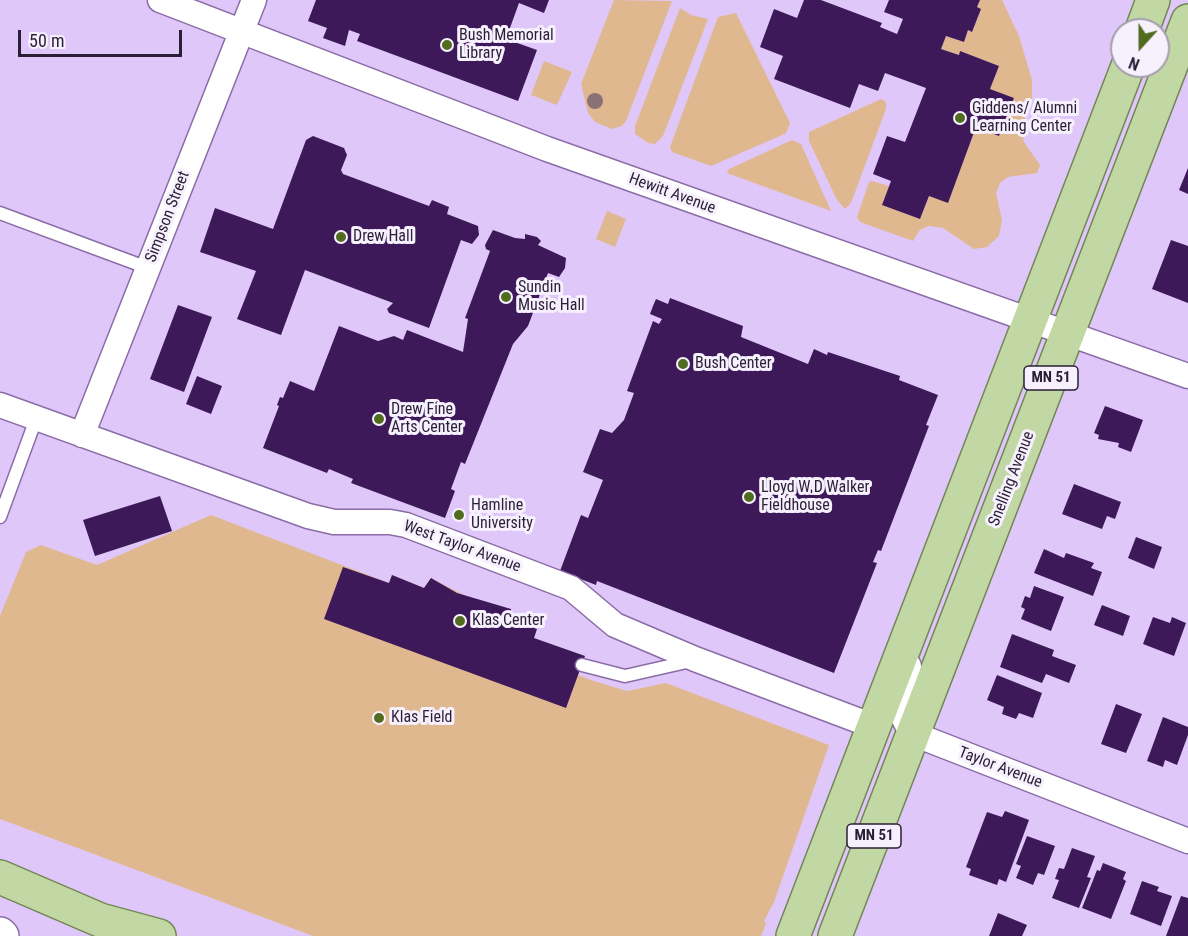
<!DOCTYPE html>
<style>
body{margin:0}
#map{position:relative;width:1188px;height:936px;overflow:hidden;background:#e0c7f9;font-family:"Roboto Condensed",sans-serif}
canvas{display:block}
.north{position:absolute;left:1110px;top:18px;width:60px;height:60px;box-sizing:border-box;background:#f7f1fe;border:2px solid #a59dae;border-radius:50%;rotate:201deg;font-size:16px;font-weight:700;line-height:24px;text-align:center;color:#2b1f36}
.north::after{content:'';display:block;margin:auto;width:21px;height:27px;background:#506c1f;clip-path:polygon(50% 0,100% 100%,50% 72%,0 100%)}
.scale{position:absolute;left:18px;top:30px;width:164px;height:27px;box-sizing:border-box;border:3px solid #2b1f36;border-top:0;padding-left:8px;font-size:18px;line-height:21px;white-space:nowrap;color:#2b1f36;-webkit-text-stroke:4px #f7f1fe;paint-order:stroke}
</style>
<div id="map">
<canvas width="1188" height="936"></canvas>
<div class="north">N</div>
<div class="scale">50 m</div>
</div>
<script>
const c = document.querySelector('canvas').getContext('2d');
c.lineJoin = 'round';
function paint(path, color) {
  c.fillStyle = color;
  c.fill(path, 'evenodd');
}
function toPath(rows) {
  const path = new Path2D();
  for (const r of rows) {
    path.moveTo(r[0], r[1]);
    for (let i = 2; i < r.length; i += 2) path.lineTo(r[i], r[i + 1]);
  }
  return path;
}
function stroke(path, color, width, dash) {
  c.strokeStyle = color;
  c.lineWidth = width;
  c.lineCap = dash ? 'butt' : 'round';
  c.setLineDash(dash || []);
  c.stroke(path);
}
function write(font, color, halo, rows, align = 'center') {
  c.font = font + ' "Roboto Condensed",sans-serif';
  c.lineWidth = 6;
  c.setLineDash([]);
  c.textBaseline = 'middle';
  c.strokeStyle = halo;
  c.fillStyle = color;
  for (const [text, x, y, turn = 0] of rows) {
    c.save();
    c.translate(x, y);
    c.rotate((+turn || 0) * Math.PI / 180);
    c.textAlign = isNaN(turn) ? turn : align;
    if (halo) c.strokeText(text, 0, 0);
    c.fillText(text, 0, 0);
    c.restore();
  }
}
paint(toPath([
 [614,0,672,1,626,121,622,126,612,129,595,122,588,113,581,84],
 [980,0,1002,0,1019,36,1032,80,1032,99,1021,128,1024,142,1040,165,1037,173,1008,177,1000,183,996,193,1002,220,999,236,987,247,974,249,943,228,929,226,920,230,913,241,860,222,857,217,869,182,872,181,889,186,883,205,920,219,929,196,948,202,976,127,999,136,1013,98,990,89,999,66,960,52,959,55,941,49,946,36,964,42,968,30,972,32,981,9,977,7],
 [680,8,691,15,708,19,663,136,655,144,648,143,635,134,635,126],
 [736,13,790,123,786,133,780,136,711,166,672,152,670,147,718,17],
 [544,61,572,72,557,105,531,95],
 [881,99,886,102,886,109,851,203,845,209,837,200,809,141,809,132],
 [792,140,801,144,831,211,727,173,729,169],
 [607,211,626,219,615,247,596,239],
 [211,515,389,583,392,575,424,588,431,578,510,619,578,675,594,681,627,691,666,683,829,745,774,902,764,921,766,924,761,936,313,936,0,819,0,616,26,552,41,545,97,565]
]), '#e0b890');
paint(toPath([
 [316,0,549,0,544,13,519,3,506,39,537,50,518,101,357,41,360,34,349,30,345,46,323,38,327,28,308,21],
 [804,0,821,0,882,23,880,27,897,34,903,19,884,12,889,0,980,0,977,7,981,9,972,32,968,30,964,42,946,36,941,49,959,55,960,51,999,66,990,89,1014,98,999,136,976,127,948,203,929,196,920,219,882,205,891,181,873,174,887,136,905,142,926,88,885,73,878,91,859,84,850,108,774,79,783,56,760,47,774,9,797,18],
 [313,136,344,148,347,155,341,170,343,174,429,206,432,200,449,207,447,214,478,226,479,235,472,244,461,240,429,328,389,313,387,309,393,303,305,270,281,335,237,319,256,271,200,252,215,208,273,229,306,140],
 [1188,168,1188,194,1179,190],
 [493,230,515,238,525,239,525,234,537,237,541,241,538,245,566,258,565,268,559,277,548,273,528,326,513,344,465,464,461,462,451,489,455,491,445,518,351,483,353,479,329,469,327,473,263,448,279,406,277,405,280,397,283,398,290,381,314,391,339,326,378,341,394,336,403,340,407,330,463,352,468,319,465,318,490,251,486,249,485,245],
 [1171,240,1188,246,1188,303,1152,289],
 [670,298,743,326,741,337,808,364,814,349,827,355,828,352,900,376,899,380,938,395,926,425,929,426,881,551,878,550,873,562,877,563,834,673,597,581,596,585,560,571,581,515,588,518,603,480,583,472,600,429,612,433,624,420,634,393,627,391,653,321,659,324,662,319,650,314,653,306,656,299,668,304],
 [178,305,212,317,184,392,150,379],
 [197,376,222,386,211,414,186,404],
 [1105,406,1143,420,1131,452,1118,447,1119,443,1098,439,1099,435,1094,433],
 [1074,484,1121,502,1115,519,1107,516,1102,529,1062,514],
 [160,496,172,531,95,556,83,520],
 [1136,537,1162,547,1154,569,1128,558],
 [1044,549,1064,558,1066,553,1094,563,1091,568,1102,572,1093,596,1034,573],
 [343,567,389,583,392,575,424,588,431,578,457,593,511,609,510,619,537,629,534,638,585,656,566,708,324,619],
 [1034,586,1064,597,1051,631,1021,619,1025,609,1021,607,1025,596,1030,598],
 [1102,605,1130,616,1123,636,1094,625],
 [1153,617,1170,623,1172,617,1186,623,1174,656,1143,644],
 [1012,634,1054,650,1052,656,1076,665,1069,683,1046,674,1042,683,1000,667],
 [997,675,1042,693,1033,718,1019,713,1016,719,1002,714,1004,707,987,700],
 [1116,704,1142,714,1126,753,1101,744],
 [1163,717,1188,727,1188,735,1177,765,1165,760,1163,767,1147,761],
 [1005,811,1029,820,1006,882,999,879,997,885,969,875,971,869,966,867,987,812,1002,817],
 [1027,836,1055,846,1044,875,1038,873,1033,885,1016,878,1021,866,1016,864],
 [1072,848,1095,856,1087,877,1091,878,1079,908,1052,898,1059,880,1055,879,1059,868,1064,869],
 [1103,863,1126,872,1123,879,1126,881,1111,919,1082,908,1097,870,1100,871],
 [1142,881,1159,887,1157,891,1172,896,1161,926,1130,914],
 [1181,896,1188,898,1188,936,1166,936],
 [998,913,1027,925,1022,936,989,936]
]), '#3e195a');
const lane = toPath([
 [0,213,148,268],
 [0,517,36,419],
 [582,665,625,676,691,661]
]);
const street = toPath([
 [160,0,547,149,1188,376],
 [0,405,308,516,334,522,390,522,406,525,571,588,615,625,695,659,873,726],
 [82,435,254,0],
 [909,666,901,713,911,733,1188,841]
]);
const secondary = toPath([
 [0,934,2,936]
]);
const primary = toPath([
 [1142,30,1153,0],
 [0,877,100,920,159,936],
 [793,936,1128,66],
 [835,936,1188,21]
]);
stroke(lane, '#8a6da6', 15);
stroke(street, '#8a6da6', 27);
stroke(secondary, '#8a6da6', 36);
stroke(primary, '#738656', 36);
stroke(lane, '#fff', 12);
stroke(street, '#fff', 24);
stroke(secondary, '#fff', 33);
stroke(primary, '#c2d8a4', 33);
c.fillStyle = '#8a7176';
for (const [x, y] of [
 [595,101]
]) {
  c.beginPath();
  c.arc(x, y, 8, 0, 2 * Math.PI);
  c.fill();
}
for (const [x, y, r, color] of [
 [447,45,6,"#506c1f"],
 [960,118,6,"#506c1f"],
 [341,237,6,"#506c1f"],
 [506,297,6,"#506c1f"],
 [683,364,6,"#506c1f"],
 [379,419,6,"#506c1f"],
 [749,497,6,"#506c1f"],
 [459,515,6,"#506c1f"],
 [460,621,6,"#506c1f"],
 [379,718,6,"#506c1f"]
]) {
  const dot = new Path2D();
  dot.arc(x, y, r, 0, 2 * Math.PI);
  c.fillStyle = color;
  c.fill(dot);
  stroke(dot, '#f7f1fe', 2);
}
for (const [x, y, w] of [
 [1051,378,54],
 [874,836,54]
]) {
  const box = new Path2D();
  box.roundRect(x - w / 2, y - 12, w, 24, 4.5);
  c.fillStyle = '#f7f1fe';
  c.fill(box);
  stroke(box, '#2b1f36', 1.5);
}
write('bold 15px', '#2b1f36', null, [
 ["MN 51",1051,378],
 ["MN 51",874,836]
]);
write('16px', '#2b1f36', '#f7f1fe', [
 ["Bush Memorial",459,36],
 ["Library",459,54],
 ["Giddens/ Alumni",972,109],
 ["Learning Center",972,127],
 ["Drew Hall",353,237],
 ["Sundin",518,288],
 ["Music Hall",518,306],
 ["Bush Center",695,364],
 ["Drew Fine",391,410],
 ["Arts Center",391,428],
 ["Lloyd W.D Walker",761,488],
 ["Fieldhouse",761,506],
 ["Hamline",471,506],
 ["University",471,524],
 ["Klas Center",472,621],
 ["Klas Field",391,718]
], 'left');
write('16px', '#2b1f36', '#f7f1fe', [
 ["Hewitt Avenue",672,194,20],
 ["Simpson Street",168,217,-69],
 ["Snelling Avenue",1012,479,-69],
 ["West Taylor Avenue",462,547,20],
 ["Taylor Avenue",1000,768,21]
]);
</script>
